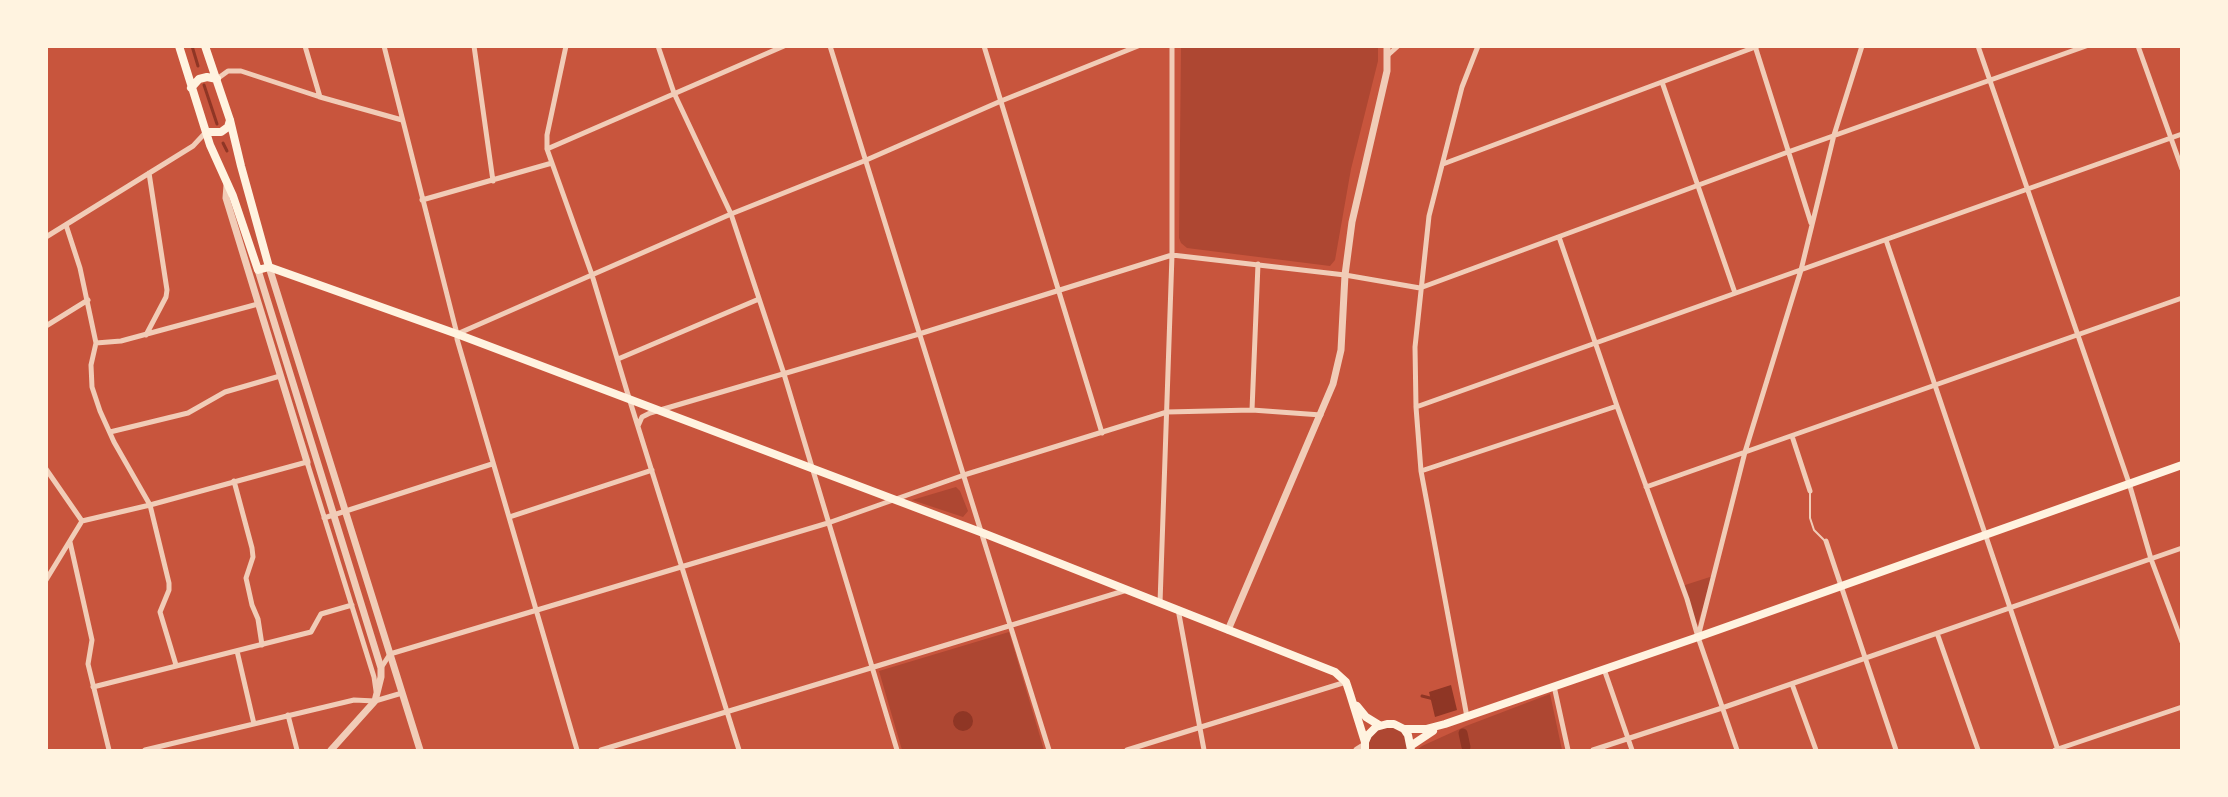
<!DOCTYPE html>
<style>
body{margin:0}
#map{position:relative;width:2228px;height:797px;overflow:hidden;background:#c8553d;font-family:Rubik,sans-serif}
canvas{display:block}
.frame{position:absolute;inset:0;border:48px solid #fff3e0;pointer-events:none}
</style>
<div id="map">
<canvas width="2228" height="797"></canvas>
<div class="frame"></div>
</div>
<script>
const c = document.querySelector('canvas').getContext('2d');
c.lineJoin = 'round';
function paint(path, color) {
  c.fillStyle = color;
  c.fill(path, 'evenodd');
}
function toPath(rows) {
  const path = new Path2D();
  for (const r of rows) {
    if (r.length === 3) {
      path.moveTo(r[0] + r[2], r[1]);
      path.arc(r[0], r[1], r[2], 0, 2 * Math.PI);
      continue;
    }
    path.moveTo(r[0], r[1]);
    for (let i = 2; i < r.length; i += 2) path.lineTo(r[i], r[i + 1]);
  }
  return path;
}
function stroke(path, color, width, dash) {
  c.strokeStyle = color;
  c.lineWidth = width;
  c.lineCap = dash ? 'butt' : 'round';
  c.setLineDash(dash || []);
  c.stroke(path);
}
paint(toPath([
 [1181,47,1378,47,1378,61,1351,169,1335,260,1330,266,1187,248,1181,243,1179,238],
 [956,487,960,491,968,511,963,517,912,500],
 [1713,576,1696,629,1682,586],
 [1009,632,1044,750,902,750,879,671],
 [1550,694,1562,750,1417,750,1422,746,1466,726],
 [1391,727,1403,733,1406,738,1408,750,1367,750,1370,736,1378,729]
]), '#ae4732');
paint(toPath([
 [1451,685,1457,710,1435,717,1429,692],
 [963,721,10]
]), '#8f3625');
stroke(toPath([
 [192,46,198,66],
 [204,85,217,124],
 [223,143,227,151],
 [1422,696,1434,699]
]), '#8f3625', 3);
stroke(toPath([
 [1463,733,1466,747]
]), '#8f3625', 9);
stroke(toPath([
 [1810,493,1810,518,1814,530,1824,540]
]), '#f1ccb7', 2);
stroke(toPath([
 [305,46,320,97],
 [384,46,457,334,457,339,577,750],
 [474,46,493,181],
 [566,46,547,135,547,149,592,275,629,398,739,750],
 [658,46,674,93,731,214,784,374,897,750],
 [830,46,1049,750],
 [984,46,1102,433],
 [1755,46,1811,223],
 [1978,46,2129,483,2151,559,2182,642],
 [2138,46,2182,169],
 [1388,55,1398,46],
 [217,79,228,71,241,71,320,97,402,120],
 [1662,82,1735,293],
 [547,149,784,46],
 [1443,164,1758,46],
 [422,200,552,163],
 [66,225,80,268,96,343,91,365,92,387,100,411,114,442,150,505,169,583,169,590,160,612,176,665],
 [46,237,193,146,206,132],
 [1559,237,1617,406,1687,599,1698,637,1737,750],
 [1886,240,2058,750],
 [46,326,88,300],
 [457,334,731,214,864,161,1001,101,1138,46],
 [146,335,166,297,167,290,149,173],
 [96,343,121,341,258,304],
 [618,359,759,299],
 [1416,407,2182,134],
 [1252,410,1258,264],
 [638,426,642,417,650,413,919,334,1172,255,1345,275,1420,288,1788,152,2086,46],
 [110,432,188,413,225,392,280,376],
 [1792,436,1810,491],
 [46,469,82,521],
 [1421,471,1617,406],
 [234,481,252,548,253,557,246,578,252,605,258,619,262,645],
 [1646,487,2182,298],
 [509,517,652,470],
 [324,518,492,464],
 [1826,541,1896,750],
 [70,542,92,640,88,664,109,750],
 [46,580,82,521,150,505,307,462,374,677,376,691],
 [1160,603,1172,255,1172,46],
 [1178,609,1204,750],
 [1937,633,1978,750],
 [1698,637,1745,452,1801,270,1834,135,1862,46],
 [237,651,254,724],
 [381,668,390,654,828,523,964,475,1167,412,1252,410,1321,415],
 [1604,669,1632,750],
 [1792,684,1816,750],
 [1554,686,1568,750],
 [93,687,311,632,321,614,352,605],
 [288,715,297,750],
 [1467,717,1421,471,1416,407,1415,347,1429,216,1462,87,1478,46],
 [145,750,354,700,375,701,402,693],
 [601,750,1127,590],
 [1127,750,1346,682],
 [1593,750,1722,708,2182,548],
 [2055,750,2182,707]
]), '#f1ccb7', 5);
stroke(toPath([
 [227,185,226,198,307,462],
 [269,267,420,750],
 [258,270,381,668,381,677,375,701,331,750],
 [1228,630,1333,384,1341,350,1345,275,1352,222,1387,71,1387,46],
 [1357,750,1365,745]
]), '#f1ccb7', 7);
stroke(toPath([
 [179,46,210,145,233,196,258,270,269,267,457,334,983,533,1335,672,1346,682,1350,694,1365,742,1365,750],
 [205,46,230,120,241,166,269,267],
 [191,88,199,79,207,77,217,79],
 [206,132,221,132,228,127,230,120],
 [1357,706,1366,717,1379,725],
 [1404,729,1426,729,1445,724,1698,637,2182,465],
 [1365,742,1368,735,1376,727,1387,724,1394,724,1404,729,1408,735,1411,750],
 [1412,745,1433,731]
]), '#fff3e0', 8);
</script>
